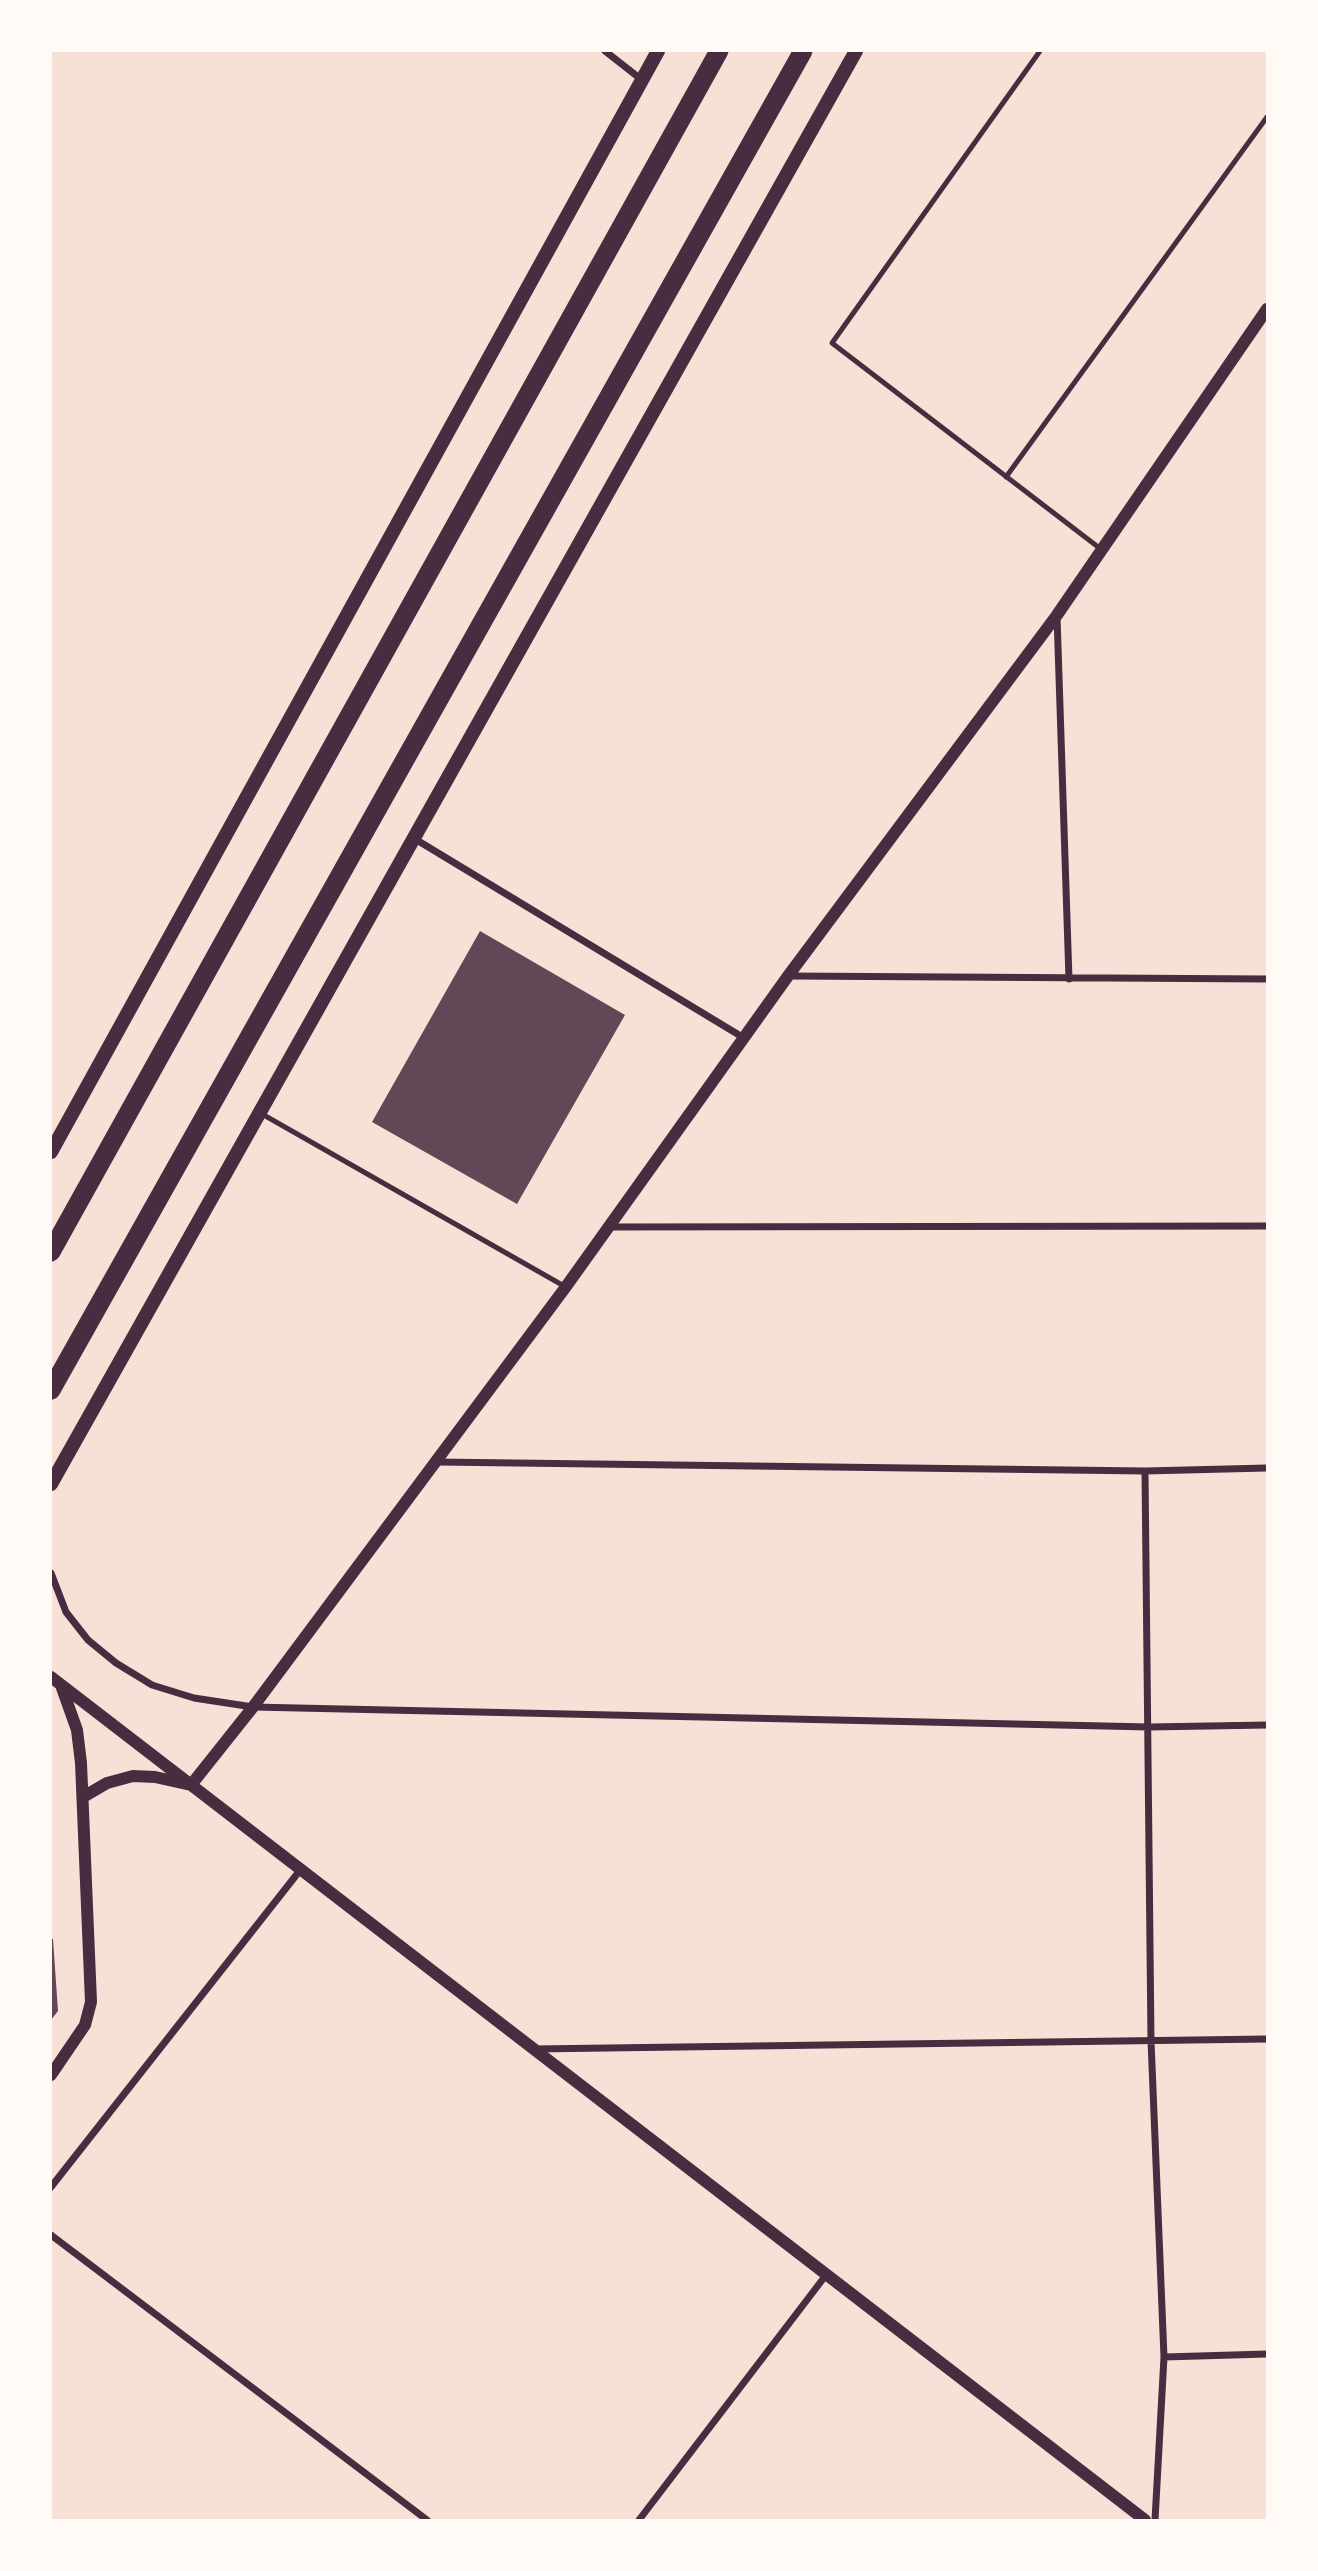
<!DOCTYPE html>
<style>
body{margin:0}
#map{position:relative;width:1318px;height:2571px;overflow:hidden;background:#f7e1d7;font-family:"DM Sans",sans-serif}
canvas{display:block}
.frame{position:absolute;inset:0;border:52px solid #fffaf5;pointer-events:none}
</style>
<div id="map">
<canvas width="1318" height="2571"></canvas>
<div class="frame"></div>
</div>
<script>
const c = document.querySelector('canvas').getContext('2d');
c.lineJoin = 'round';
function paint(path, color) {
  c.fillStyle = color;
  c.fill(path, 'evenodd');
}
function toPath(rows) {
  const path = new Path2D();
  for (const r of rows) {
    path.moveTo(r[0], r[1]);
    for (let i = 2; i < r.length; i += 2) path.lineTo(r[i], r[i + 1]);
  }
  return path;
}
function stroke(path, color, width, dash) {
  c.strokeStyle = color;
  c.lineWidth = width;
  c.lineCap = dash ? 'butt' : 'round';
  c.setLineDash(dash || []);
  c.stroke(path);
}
paint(toPath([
 [480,931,625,1015,517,1204,372,1122],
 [51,1939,53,1939,58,2011,51,2020]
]), '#644757');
stroke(toPath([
 [1040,51,832,343,1102,550],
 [1006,477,1267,117],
 [262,1114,564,1286]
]), '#4a2c40', 5);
stroke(toPath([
 [605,51,642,80],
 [1057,616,1069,979],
 [415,839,744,1038],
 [789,976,1267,979],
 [610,1227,1267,1226],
 [437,1462,1145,1471,1267,1468],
 [1145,1471,1151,2041,1164,2357,1155,2520],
 [51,1573,66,1612,88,1640,116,1663,152,1685,194,1698,253,1707,1149,1727,1267,1725],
 [534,2049,1267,2039],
 [51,2187,301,1869],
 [51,2235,427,2520],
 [1164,2357,1267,2354],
 [639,2520,826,2275]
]), '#4a2c40', 7);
stroke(toPath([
 [51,1677,1145,2520],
 [83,1797,107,1783,133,1776,155,1777,191,1785,253,1707,565,1288,788,976,1057,615,1267,309],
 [51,2075,85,2025,91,2002,81,1763,77,1730,62,1688]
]), '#4a2c40', 12);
stroke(toPath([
 [51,1152,658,51],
 [51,1484,856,51]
]), '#4a2c40', 14);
stroke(toPath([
 [51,1252,719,51],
 [51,1390,803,51]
]), '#4a2c40', 19);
</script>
